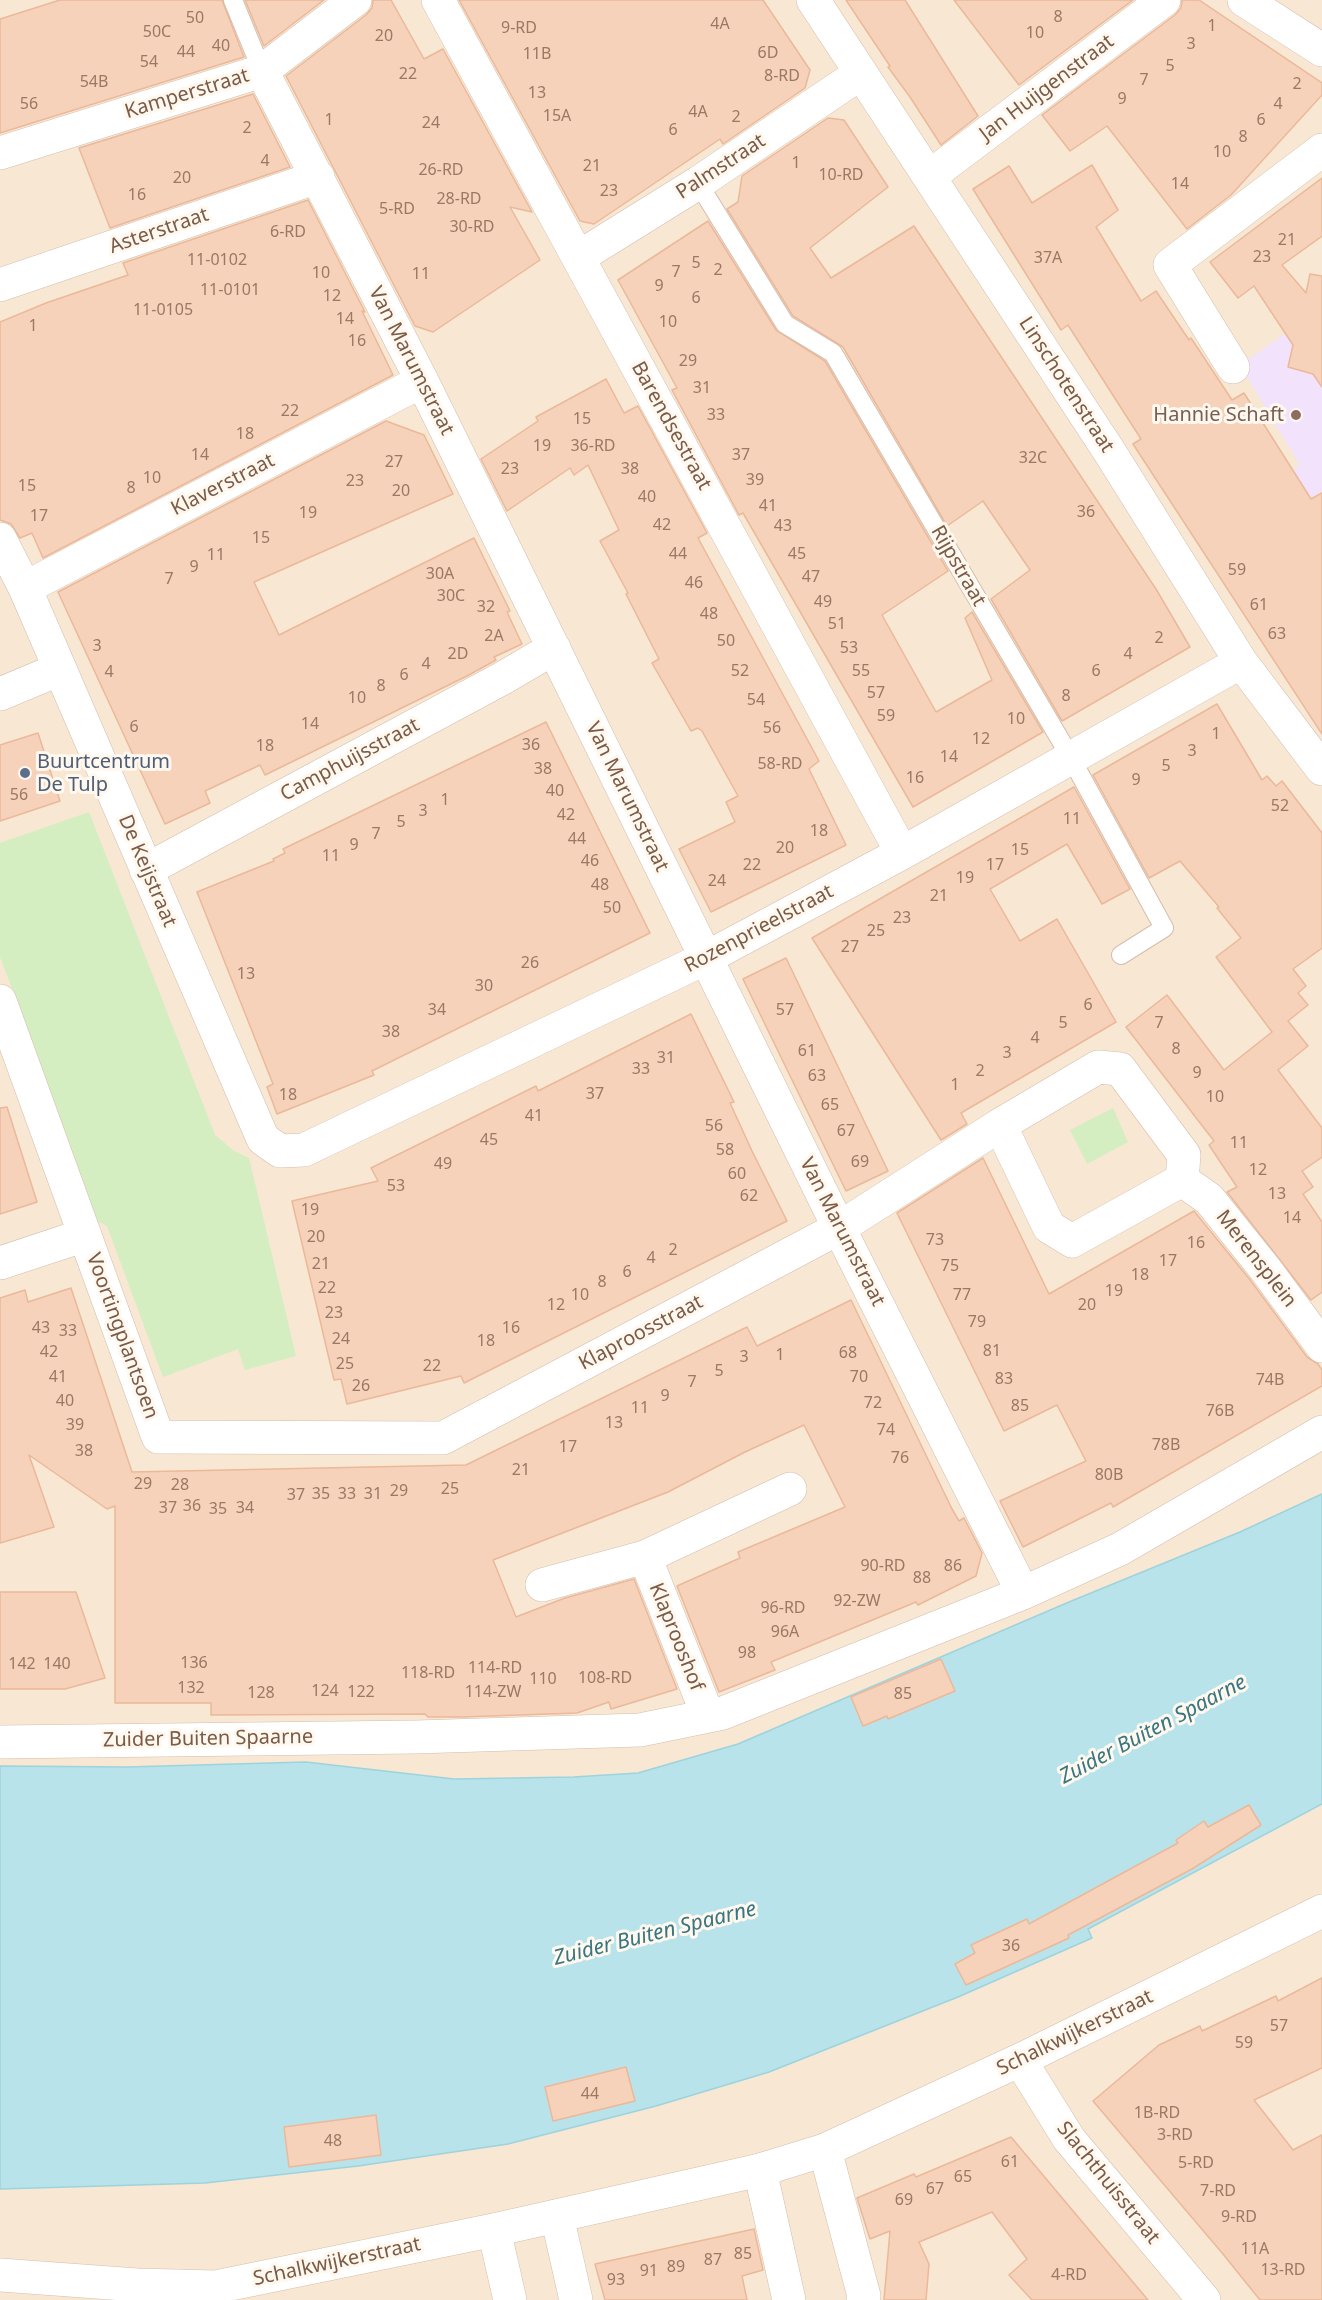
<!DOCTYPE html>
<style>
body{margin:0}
canvas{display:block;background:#fef5e6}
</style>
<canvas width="1322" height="2300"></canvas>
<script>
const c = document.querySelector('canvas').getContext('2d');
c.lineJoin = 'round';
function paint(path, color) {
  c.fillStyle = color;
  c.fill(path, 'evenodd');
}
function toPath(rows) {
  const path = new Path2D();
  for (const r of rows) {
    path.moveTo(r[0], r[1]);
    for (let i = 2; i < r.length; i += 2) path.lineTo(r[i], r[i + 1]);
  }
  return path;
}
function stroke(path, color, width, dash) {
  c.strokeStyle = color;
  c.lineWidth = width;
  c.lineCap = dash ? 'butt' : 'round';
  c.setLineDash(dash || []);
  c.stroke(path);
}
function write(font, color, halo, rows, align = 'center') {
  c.font = font + ' "Noto Sans",sans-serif';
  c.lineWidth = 6;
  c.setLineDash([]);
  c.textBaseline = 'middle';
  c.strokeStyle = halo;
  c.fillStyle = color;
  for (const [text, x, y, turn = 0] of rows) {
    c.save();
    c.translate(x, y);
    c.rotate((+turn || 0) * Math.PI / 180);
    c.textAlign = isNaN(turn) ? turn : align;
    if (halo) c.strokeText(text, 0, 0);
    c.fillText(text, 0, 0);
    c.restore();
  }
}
paint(toPath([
 [0,0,1322,0,1322,2300,0,2300]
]), '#f7e7d3');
paint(toPath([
 [1322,308,1322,491,1212,561,1195,536,1300,465,1240,365]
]), '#f2e2fb');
paint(toPath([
 [89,812,215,1135,234,1151,249,1158,296,1356,245,1370,238,1349,163,1377,107,1226,89,1217,33,1043,0,957,0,843],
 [1113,1108,1128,1142,1087,1164,1070,1130]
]), '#d4eec2');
const water = toPath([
 [1322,1494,1322,1804,1088,1929,1092,1938,958,1997,769,2072,656,2106,508,2144,358,2166,205,2183,0,2189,0,1766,127,1767,306,1762,454,1779,574,1777,638,1773,738,1744,1069,1602,1240,1532,1322,1494]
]);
paint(water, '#b8e3eb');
stroke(water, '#9dd3dd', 1.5);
const building = toPath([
 [60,0,222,0,244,57,0,133,0,19,60,0],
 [245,0,324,0,264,46,245,0],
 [373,0,391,0,424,59,443,49,532,212,510,207,540,260,433,332,415,326,286,76,366,15,372,8,373,0],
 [459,0,763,0,810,70,805,88,723,144,720,139,594,224,580,221,459,0],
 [846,0,905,0,978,116,941,145,910,97,888,67,890,66,846,0],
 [954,0,1133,0,1019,85,954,0],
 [1182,0,1199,0,1322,83,1322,95,1231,195,1187,229,1107,126,1070,151,1042,115,1175,15,1181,8,1182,0],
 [253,94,290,167,110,228,79,148,253,94],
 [828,118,844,120,888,187,810,248,831,278,914,226,1156,589,1190,647,1062,721,991,599,1030,570,983,501,947,526,843,347,793,316,727,209,738,202,742,176,828,118],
 [1092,165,1118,210,1096,227,1141,301,1156,291,1189,340,1191,338,1232,400,1244,393,1311,499,1322,493,1322,734,1133,444,1141,439,1116,400,1068,325,1061,330,973,189,1009,166,1032,203,1092,165],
 [1322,178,1322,236,1282,265,1306,293,1310,274,1322,276,1322,387,1313,374,1288,367,1293,345,1254,286,1238,298,1210,262,1322,178],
 [308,200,365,312,362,311,393,375,43,558,32,533,20,538,11,524,0,520,0,322,46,303,128,275,123,263,308,200],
 [708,221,776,330,825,361,948,571,882,615,936,712,992,680,965,618,972,612,1043,732,913,807,743,513,739,515,672,390,677,388,618,280,708,221],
 [606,379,624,413,638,406,707,533,698,538,819,761,809,769,846,845,711,912,679,849,735,822,726,802,738,796,702,731,698,728,691,731,652,663,659,659,626,594,628,593,600,541,619,530,588,465,574,475,570,468,507,511,481,459,538,421,536,417,606,379],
 [386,421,424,435,453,494,254,582,279,635,474,538,510,611,507,612,522,644,494,657,496,660,467,676,265,775,260,765,205,791,210,803,165,824,58,592,386,421],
 [1217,704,1262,780,1267,776,1276,786,1282,781,1322,833,1322,948,1293,969,1306,986,1298,993,1308,1005,1288,1021,1308,1046,1278,1070,1322,1128,1322,1157,1302,1171,1313,1187,1303,1194,1322,1222,1322,1292,1311,1300,1227,1192,1237,1187,1209,1145,1214,1141,1126,1027,1167,995,1224,1070,1272,1032,1216,957,1241,938,1217,908,1219,907,1180,861,1149,878,1093,775,1217,704],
 [546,722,650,933,372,1071,374,1075,277,1114,267,1087,273,1084,197,892,274,861,273,859,285,853,283,849,546,722],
 [38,733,60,801,0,821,0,745,38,733],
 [1074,787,1130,889,1102,904,1067,844,990,889,1020,941,1057,919,1116,1022,961,1113,967,1124,941,1140,812,938,1074,787],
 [786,958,888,1171,846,1191,743,979,786,958],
 [691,1014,734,1102,730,1103,752,1151,787,1221,464,1383,461,1376,347,1404,341,1379,334,1380,292,1201,378,1181,371,1168,536,1086,538,1091,691,1014],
 [7,1107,37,1202,0,1214,0,1108,7,1107],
 [983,1158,1049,1294,1194,1211,1251,1281,1307,1357,1318,1364,1322,1370,1322,1386,1113,1507,1111,1503,1023,1547,1000,1501,1086,1461,1057,1405,1004,1431,897,1213,983,1158],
 [71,1288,132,1472,466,1465,747,1327,757,1346,851,1300,952,1509,959,1521,964,1518,982,1553,976,1576,918,1605,916,1602,771,1662,775,1670,719,1692,677,1586,740,1558,738,1552,845,1507,804,1425,745,1452,668,1492,493,1560,516,1617,565,1598,634,1579,677,1689,611,1709,609,1702,577,1713,461,1717,428,1717,425,1714,211,1715,211,1703,115,1703,115,1506,107,1509,29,1455,54,1527,0,1543,0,1298,25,1290,28,1302,71,1288],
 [0,1592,76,1592,105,1678,65,1689,0,1689,0,1592],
 [941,1659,955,1691,888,1719,887,1716,863,1726,851,1697,941,1659],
 [1249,1805,1261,1825,1192,1869,1068,1935,1069,1938,966,1985,955,1964,975,1953,971,1945,1027,1919,1029,1924,1178,1843,1176,1840,1204,1821,1208,1827,1249,1805],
 [1322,1978,1322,2068,1254,2100,1293,2150,1322,2135,1322,2300,1260,2300,1223,2254,1093,2101,1159,2045,1200,2026,1202,2031,1276,1996,1278,2001,1322,1978],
 [626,2067,635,2101,553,2121,545,2087,626,2067],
 [376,2115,381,2155,289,2167,284,2127,376,2115],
 [1011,2137,1068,2205,1148,2300,1032,2300,1009,2275,1027,2259,992,2212,919,2242,929,2264,926,2300,884,2300,890,2231,870,2239,857,2198,914,2174,916,2177,1011,2137],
 [754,2229,763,2270,742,2276,747,2300,605,2300,595,2264,754,2229]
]);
paint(building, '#f7d2ba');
stroke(building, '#ebb899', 1.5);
const lane = toPath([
 [233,0,262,71],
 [698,183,785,324,833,353,1071,758,1164,928,1121,955]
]);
const street = toPath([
 [438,0,902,853],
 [813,0,1109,451,1241,662,1322,769],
 [1244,0,1322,50],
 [262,71,422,381,839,1228,1023,1593],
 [0,153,262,71,355,0],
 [930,176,1164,0],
 [579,257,698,183,861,73],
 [0,285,318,177],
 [1233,367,1170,265,1322,150],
 [0,539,25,588,60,669,263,1139,280,1151,304,1150,706,958,902,853,1241,662],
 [25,588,422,381],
 [0,694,60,669],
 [146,870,503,678,554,648],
 [0,1001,158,1437,443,1438,839,1228,1000,1125,1098,1067,1120,1069,1184,1155,1182,1180],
 [1000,1125,1049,1227,1072,1241,1182,1180],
 [1182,1180,1209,1199,1266,1270,1322,1346],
 [0,1263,85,1235],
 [645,1557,708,1716],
 [542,1585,645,1557,790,1489],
 [0,1742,416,1737,640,1730,723,1713,1023,1593,1120,1549,1322,1432],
 [825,2150,864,2296,863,2300],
 [760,2170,789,2300],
 [557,2216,576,2300],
 [494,2230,510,2300]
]);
const secondary = toPath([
 [1020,2060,1069,2139,1204,2300],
 [0,2275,137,2285,216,2287,494,2230,760,2170,825,2150,1020,2060,1322,1911]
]);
stroke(lane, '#d4bead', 20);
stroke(street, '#d4bead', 34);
stroke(secondary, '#d8bea9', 34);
stroke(lane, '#fff', 18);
stroke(street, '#fff', 33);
stroke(secondary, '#fff', 33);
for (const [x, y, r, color] of [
 [1296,415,6,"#8d6e63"],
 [25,773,6,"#5c6f8a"]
]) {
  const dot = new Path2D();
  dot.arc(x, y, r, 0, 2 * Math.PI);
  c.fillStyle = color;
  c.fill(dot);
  stroke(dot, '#fff8ee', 2);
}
write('16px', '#9a7864', null, [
 ["8",1058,17],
 ["50",195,18],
 ["4A",720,24],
 ["1",1212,26],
 ["9-RD",519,28],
 ["50C",157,32],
 ["10",1035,33],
 ["20",384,36],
 ["3",1191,44],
 ["40",221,46],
 ["44",186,52],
 ["6D",768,53],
 ["11B",537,54],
 ["54",149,62],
 ["5",1170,66],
 ["22",408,74],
 ["8-RD",782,76],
 ["7",1144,80],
 ["54B",94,82],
 ["2",1297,84],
 ["13",537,93],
 ["9",1122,99],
 ["56",29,104],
 ["4",1278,104],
 ["4A",698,112],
 ["15A",557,116],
 ["2",736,117],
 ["1",329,120],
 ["6",1261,120],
 ["24",431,123],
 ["2",247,128],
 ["6",673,130],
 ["8",1243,137],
 ["10",1222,152],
 ["4",265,161],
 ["1",796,163],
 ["21",592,166],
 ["26-RD",441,170],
 ["10-RD",841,175],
 ["20",182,178],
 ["14",1180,184],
 ["23",609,191],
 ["16",137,195],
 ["28-RD",459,199],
 ["5-RD",397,209],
 ["30-RD",472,227],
 ["6-RD",288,232],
 ["21",1287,240],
 ["23",1262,257],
 ["37A",1048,258],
 ["11-0102",217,260],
 ["5",696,263],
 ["2",718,270],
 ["7",676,272],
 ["10",321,273],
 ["11",421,274],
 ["9",659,286],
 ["11-0101",230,290],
 ["12",332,296],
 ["6",696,298],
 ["11-0105",163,310],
 ["14",345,319],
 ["10",668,322],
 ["1",33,326],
 ["16",357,341],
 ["29",688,361],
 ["31",702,388],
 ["22",290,411],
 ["33",716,415],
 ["15",582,419],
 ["18",245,434],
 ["19",542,446],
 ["36-RD",593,446],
 ["14",200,455],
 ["37",741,455],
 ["32C",1033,458],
 ["27",394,462],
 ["23",510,469],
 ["38",630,469],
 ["10",152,478],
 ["39",755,480],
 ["23",355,481],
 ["15",27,486],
 ["8",131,488],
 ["20",401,491],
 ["40",647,497],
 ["41",768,506],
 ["36",1086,512],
 ["19",308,513],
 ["17",39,516],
 ["42",662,525],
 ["43",783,526],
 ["15",261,538],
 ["44",678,554],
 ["45",797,554],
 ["11",216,555],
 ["9",194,567],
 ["59",1237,570],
 ["30A",440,574],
 ["47",811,577],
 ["7",169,579],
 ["46",694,583],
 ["30C",451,596],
 ["49",823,602],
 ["61",1259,605],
 ["32",486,607],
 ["48",709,614],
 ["51",837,624],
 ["63",1277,634],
 ["2A",494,636],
 ["2",1159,638],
 ["50",726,641],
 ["3",97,646],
 ["53",849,648],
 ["2D",458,654],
 ["4",1128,654],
 ["4",426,664],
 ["52",740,671],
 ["55",861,671],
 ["6",1096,671],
 ["4",109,672],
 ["6",404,675],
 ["8",381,686],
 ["57",876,693],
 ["8",1066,696],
 ["10",357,698],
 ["54",756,700],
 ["59",886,716],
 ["10",1016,719],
 ["14",310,724],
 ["6",134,727],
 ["56",772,728],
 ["1",1216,734],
 ["12",981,739],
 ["36",531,745],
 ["18",265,746],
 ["3",1192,751],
 ["14",949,757],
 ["58-RD",780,764],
 ["5",1166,766],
 ["38",543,769],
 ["16",915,778],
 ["9",1136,780],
 ["40",555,791],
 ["56",19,795],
 ["1",445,800],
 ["52",1280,806],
 ["3",423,811],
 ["42",566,815],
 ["11",1072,819],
 ["5",401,822],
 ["18",819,831],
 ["7",376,834],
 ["44",577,839],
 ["9",354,845],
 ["20",785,848],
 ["15",1020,850],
 ["11",331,856],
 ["46",590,861],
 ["22",752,865],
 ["17",995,865],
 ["19",965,878],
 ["24",717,881],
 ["48",600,885],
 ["21",939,896],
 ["50",612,908],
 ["23",902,918],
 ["25",876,931],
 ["27",850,947],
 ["26",530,963],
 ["13",246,974],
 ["30",484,986],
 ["6",1088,1005],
 ["34",437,1010],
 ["57",785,1010],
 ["5",1063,1023],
 ["7",1159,1023],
 ["38",391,1032],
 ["4",1035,1038],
 ["8",1176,1049],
 ["61",807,1051],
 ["3",1007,1053],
 ["31",666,1058],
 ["33",641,1069],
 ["2",980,1071],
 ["9",1197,1073],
 ["63",817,1076],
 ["1",955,1085],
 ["37",595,1094],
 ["18",288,1095],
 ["10",1215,1097],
 ["65",830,1105],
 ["41",534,1116],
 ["56",714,1126],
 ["67",846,1131],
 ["45",489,1140],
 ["11",1239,1143],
 ["58",725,1150],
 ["69",860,1162],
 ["49",443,1164],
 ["12",1258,1170],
 ["60",737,1174],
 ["53",396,1186],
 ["13",1277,1194],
 ["62",749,1196],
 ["19",310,1210],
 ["14",1292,1218],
 ["20",316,1237],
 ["73",935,1240],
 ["16",1196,1243],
 ["2",673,1250],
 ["4",651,1258],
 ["17",1168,1261],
 ["21",321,1264],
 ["75",950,1266],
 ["6",627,1272],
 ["18",1140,1275],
 ["8",602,1282],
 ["22",327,1288],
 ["19",1114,1291],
 ["10",580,1295],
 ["77",962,1295],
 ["12",556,1305],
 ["20",1087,1305],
 ["23",334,1313],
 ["79",977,1322],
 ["43",41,1328],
 ["16",511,1328],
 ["33",68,1331],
 ["24",341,1339],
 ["18",486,1341],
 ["81",992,1351],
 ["42",49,1352],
 ["68",848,1353],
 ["1",780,1355],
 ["3",744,1357],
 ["25",345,1364],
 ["22",432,1366],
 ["5",719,1371],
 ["41",58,1377],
 ["70",859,1377],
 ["83",1004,1379],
 ["74B",1270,1380],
 ["7",692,1382],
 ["26",361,1386],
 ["9",665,1396],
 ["40",65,1401],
 ["72",873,1403],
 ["85",1020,1406],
 ["11",640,1408],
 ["76B",1220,1411],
 ["13",614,1423],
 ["39",75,1425],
 ["74",886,1430],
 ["78B",1166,1445],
 ["17",568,1447],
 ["38",84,1451],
 ["76",900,1458],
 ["21",521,1470],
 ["80B",1109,1475],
 ["29",143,1484],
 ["28",180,1485],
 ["25",450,1489],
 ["29",399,1491],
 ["35",321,1494],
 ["33",347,1494],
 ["31",373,1494],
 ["37",296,1495],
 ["36",192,1506],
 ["37",168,1508],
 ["34",245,1508],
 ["35",218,1509],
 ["90-RD",883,1566],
 ["86",953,1566],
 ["88",922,1578],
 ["92-ZW",857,1601],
 ["96-RD",783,1608],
 ["96A",785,1632],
 ["98",747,1653],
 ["136",194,1663],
 ["142",22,1664],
 ["140",57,1664],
 ["114-RD",495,1668],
 ["118-RD",428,1673],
 ["108-RD",605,1678],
 ["110",543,1679],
 ["132",191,1688],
 ["124",325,1691],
 ["122",361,1692],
 ["114-ZW",493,1692],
 ["128",261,1693],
 ["85",903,1694],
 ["36",1011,1946],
 ["57",1279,2026],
 ["59",1244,2043],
 ["44",590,2094],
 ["1B-RD",1157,2113],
 ["3-RD",1175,2135],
 ["48",333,2141],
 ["61",1010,2162],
 ["5-RD",1196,2163],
 ["65",963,2177],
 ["67",935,2189],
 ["7-RD",1218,2191],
 ["69",904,2200],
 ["9-RD",1239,2217],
 ["11A",1255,2249],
 ["85",743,2254],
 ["87",713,2260],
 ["89",676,2267],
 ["13-RD",1283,2270],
 ["91",649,2271],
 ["4-RD",1069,2275],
 ["93",616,2280]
]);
write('20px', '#7b5a47', '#fff8ee', [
 ["Jan Huijgenstraat",1047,88,-37],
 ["Kamperstraat",187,94,-17],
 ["Palmstraat",721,167,-33],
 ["Asterstraat",159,231,-19],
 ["Van Marumstraat",411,361,63],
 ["Linschotenstraat",1066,385,57],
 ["Barendsestraat",671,426,61],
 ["Klaverstraat",223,485,-27],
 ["Rijpstraat",958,566,60],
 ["Camphuijsstraat",350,760,-28],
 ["Van Marumstraat",627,797,64],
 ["De Keijstraat",147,871,67],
 ["Rozenprieelstraat",759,929,-28],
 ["Van Marumstraat",842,1232,63],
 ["Merensplein",1256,1259,52],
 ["Klaproosstraat",641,1333,-28],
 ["Voortingplantsoen",122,1336,70],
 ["Klaprooshof",676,1637,68],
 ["Zuider Buiten Spaarne",208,1739,-1],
 ["Schalkwijkerstraat",1075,2033,-26],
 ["Slachthuisstraat",1108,2183,51],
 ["Schalkwijkerstraat",337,2262,-12]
]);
write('20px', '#785e54', '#fff8ee', [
 ["Hannie Schaft",1284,415]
], 'right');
write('20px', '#4e5e75', '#fff8ee', [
 ["Buurtcentrum",37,762],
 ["De Tulp",37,785]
], 'left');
write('italic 21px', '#397682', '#fff8ee', [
 ["Zuider Buiten Spaarne",1153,1730,-28],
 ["Zuider Buiten Spaarne",655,1934,-14]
]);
</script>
